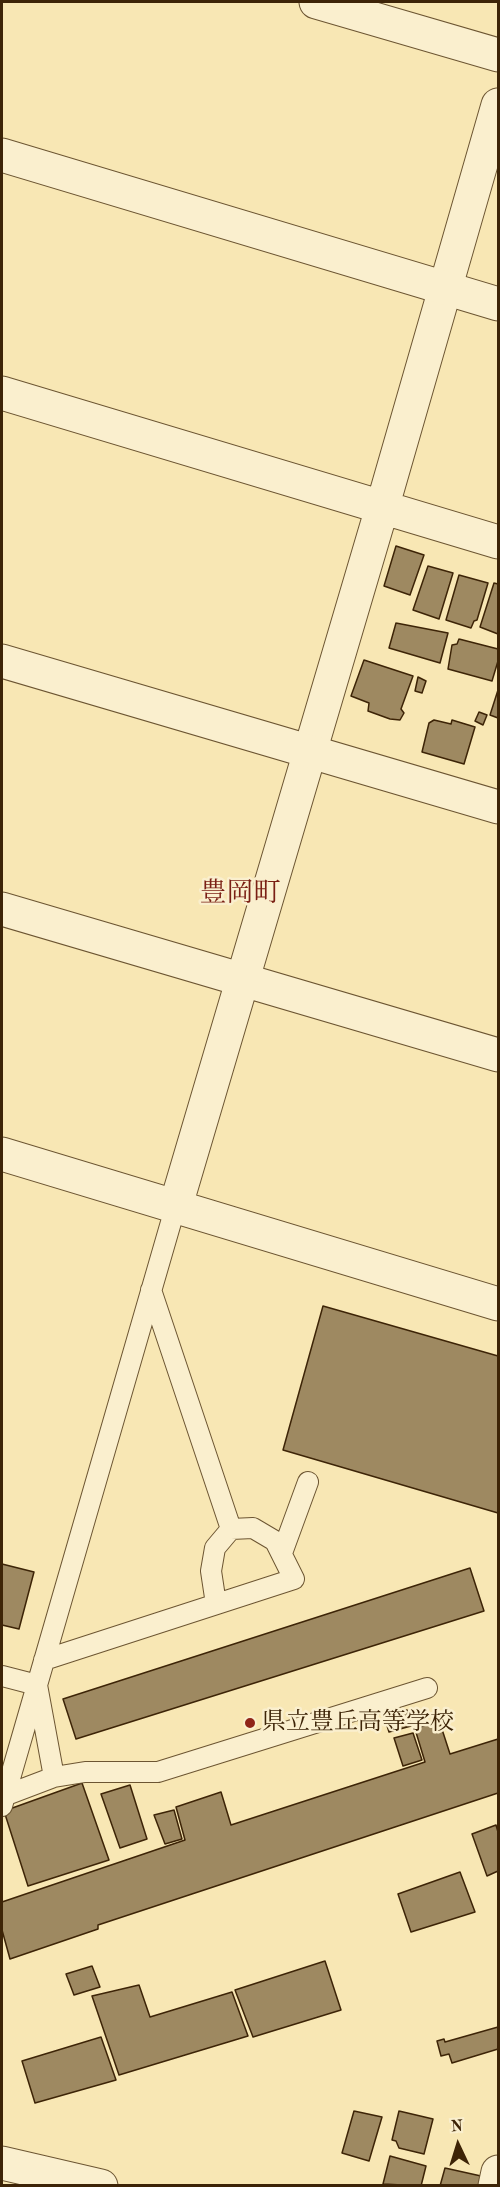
<!DOCTYPE html>
<meta charset="utf-8">
<style>
body{margin:0}
#map{position:relative;width:500px;height:2187px;overflow:hidden;background:#f8e7b4;font-family:"Old Standard TT",serif}
canvas{display:block}
.frame{position:absolute;inset:0;border:3px solid #3d2407;pointer-events:none}
.north{position:absolute;left:428px;top:2115px;width:60px;height:60px;-webkit-text-stroke:4px #faefce;paint-order:stroke;rotate:356deg;font-size:16px;font-weight:700;line-height:24px;text-align:center;color:#3d2407}
.north::after{content:'';display:block;margin:auto;width:21px;height:27px;background:#3d2407;clip-path:polygon(50% 0,100% 100%,50% 72%,0 100%)}
</style>
<div id="map">
<canvas width="500" height="2187"></canvas>
<div class="frame"></div>
<div class="north">N</div>
</div>
<script>
const c = document.querySelector('canvas').getContext('2d');
c.lineJoin = 'round';
function paint(path, color) {
  c.fillStyle = color;
  c.fill(path, 'evenodd');
}
function toPath(rows) {
  const path = new Path2D();
  for (const r of rows) {
    path.moveTo(r[0], r[1]);
    for (let i = 2; i < r.length; i += 2) path.lineTo(r[i], r[i + 1]);
  }
  return path;
}
function stroke(path, color, width, dash) {
  c.strokeStyle = color;
  c.lineWidth = width;
  c.lineCap = dash ? 'butt' : 'round';
  c.setLineDash(dash || []);
  c.stroke(path);
}
function write(font, color, halo, rows, align = 'center') {
  c.font = font + ' "Old Standard TT","Noto Serif JP",serif';
  c.lineWidth = 5;
  c.setLineDash([]);
  c.textBaseline = 'middle';
  c.strokeStyle = halo;
  c.fillStyle = color;
  for (const [text, x, y, turn = 0] of rows) {
    c.save();
    c.translate(x, y);
    c.rotate((+turn || 0) * Math.PI / 180);
    c.textAlign = isNaN(turn) ? turn : align;
    if (halo) c.strokeText(text, 0, 0);
    c.fillText(text, 0, 0);
    c.restore();
  }
}
const building = toPath([
 [396,546,424,555,410,595,384,586,396,546],
 [428,566,453,573,439,619,413,610,428,566],
 [459,575,488,583,477,620,474,621,471,628,446,620,459,575],
 [494,583,498,584,498,634,480,627,494,583],
 [396,623,448,633,440,663,389,648,396,623],
 [459,639,498,649,498,661,492,681,448,669,452,645,457,644,459,639],
 [364,660,413,676,401,709,404,713,400,720,390,719,368,711,369,703,351,696,364,660],
 [418,677,426,681,422,693,415,691,418,677],
 [498,690,498,718,490,715,498,690],
 [479,712,487,715,483,725,475,721,479,712],
 [434,720,451,724,452,720,475,727,464,764,422,752,429,723,434,720],
 [323,1306,498,1356,498,1513,283,1450,323,1306],
 [2,1564,34,1572,19,1629,2,1625,2,1564],
 [470,1568,484,1611,76,1739,63,1699,470,1568],
 [407,1710,411,1726,389,1732,384,1716,407,1710],
 [439,1720,450,1754,498,1739,498,1793,98,1925,98,1929,10,1959,2,1930,2,1902,185,1840,176,1807,221,1792,231,1825,425,1762,415,1729,439,1720],
 [413,1733,422,1760,403,1766,394,1738,413,1733],
 [82,1783,109,1860,28,1886,4,1811,82,1783],
 [130,1785,147,1839,120,1848,101,1794,130,1785],
 [174,1810,182,1839,165,1844,154,1815,174,1810],
 [496,1825,498,1832,498,1871,487,1876,472,1834,496,1825],
 [460,1872,475,1912,411,1932,398,1894,460,1872],
 [325,1961,341,2010,253,2037,235,1990,325,1961],
 [92,1966,100,1987,74,1995,66,1974,92,1966],
 [139,1985,150,2017,232,1992,248,2036,119,2075,92,1996,139,1985],
 [498,2027,498,2049,452,2063,449,2054,441,2056,437,2041,444,2039,445,2042,498,2027],
 [101,2037,116,2080,35,2103,22,2061,101,2037],
 [354,2111,382,2117,369,2161,342,2153,354,2111],
 [399,2111,433,2119,424,2154,399,2148,396,2141,392,2140,399,2111],
 [390,2156,426,2166,421,2186,383,2184,390,2156],
 [445,2168,481,2176,478,2186,440,2186,445,2168]
]);
paint(building, '#9e8961');
stroke(building, '#3d2407', 1.5);
const service = toPath([
 [282,1553,308,1482],
 [216,1604,211,1571,215,1548,231,1529],
 [44,1660,294,1579,275,1541,253,1528,231,1529,151,1290],
 [2,1676,37,1685,54,1777,85,1772,158,1772,427,1688],
 [4,1796,54,1777],
 [2,1806,176,1205]
]);
const minor = toPath([
 [316,2,498,55],
 [2,393,498,542],
 [2,909,498,1055],
 [2,1154,498,1304],
 [176,1205,382,508,498,105],
 [2,2163,101,2186],
 [495,2186,498,2172]
]);
const tertiary = toPath([
 [2,155,498,304],
 [2,661,498,807]
]);
stroke(service, '#6c5532', 22);
stroke(minor, '#6c5532', 35);
stroke(tertiary, '#6c5532', 35);
stroke(service, '#faefce', 20);
stroke(minor, '#faefce', 33);
stroke(tertiary, '#faefce', 33);
for (const [x, y, r, color] of [
 [250,1723,6,"#8f2418"]
]) {
  const dot = new Path2D();
  dot.arc(x, y, r, 0, 2 * Math.PI);
  c.fillStyle = color;
  c.fill(dot);
  stroke(dot, '#faefce', 2);
}
write('24px', '#3d2407', '#faefce', [
 ["県立豊丘高等学校",262,1723]
], 'left');
write('27px', '#7a1f14', '#faefce', [
 ["豊岡町",240,894]
]);
</script>
